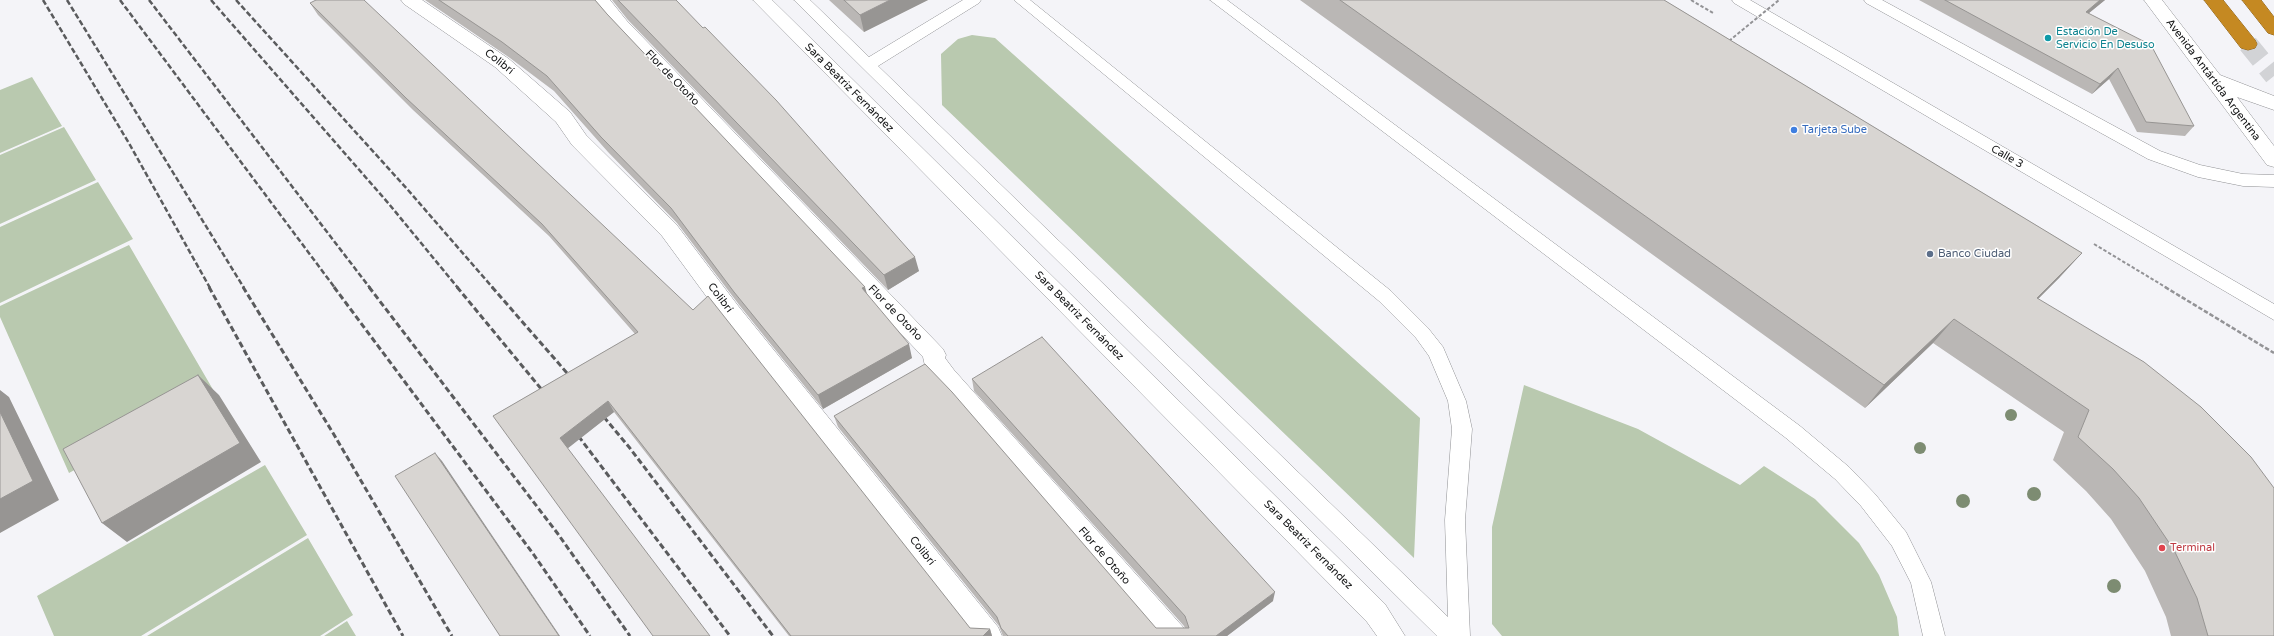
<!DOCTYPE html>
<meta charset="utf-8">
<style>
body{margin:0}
canvas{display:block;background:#f4f4f8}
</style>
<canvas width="2274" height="636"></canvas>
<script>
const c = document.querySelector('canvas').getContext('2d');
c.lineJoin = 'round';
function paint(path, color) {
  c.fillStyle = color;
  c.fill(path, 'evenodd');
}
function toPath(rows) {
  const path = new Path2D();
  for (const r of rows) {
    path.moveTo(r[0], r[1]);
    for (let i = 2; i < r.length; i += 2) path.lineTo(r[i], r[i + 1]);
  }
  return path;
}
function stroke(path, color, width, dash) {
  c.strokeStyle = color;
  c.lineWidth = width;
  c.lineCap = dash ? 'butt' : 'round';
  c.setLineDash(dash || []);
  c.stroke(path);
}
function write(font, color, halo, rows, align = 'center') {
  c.font = font + ' "Varela Round",sans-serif';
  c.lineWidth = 3;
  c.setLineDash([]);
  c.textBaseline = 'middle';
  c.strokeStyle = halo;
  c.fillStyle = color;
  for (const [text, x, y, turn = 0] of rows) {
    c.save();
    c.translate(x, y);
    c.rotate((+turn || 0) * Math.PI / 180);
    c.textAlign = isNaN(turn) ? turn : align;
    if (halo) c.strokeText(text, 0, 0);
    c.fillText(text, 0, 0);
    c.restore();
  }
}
paint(toPath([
 [972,35,995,38,1420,418,1414,558,942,105,941,54,958,39],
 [32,77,62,126,0,153,0,90],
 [64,127,96,180,0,224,0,155],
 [98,182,133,239,0,303,0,227],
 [129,245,215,393,69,473,0,317,0,306],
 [1524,385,1638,429,1740,485,1764,466,1815,499,1859,543,1879,575,1897,617,1899,636,1502,636,1492,624,1492,527],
 [265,465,307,535,141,636,54,636,37,596],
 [308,538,353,615,320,636,147,636],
 [347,621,356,636,324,636]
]), '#b9c9af');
stroke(toPath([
 [2248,44,2274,76]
]), '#d2d3d6', 20, [20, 10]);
const lane = toPath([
 [794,0,810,0,869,57,963,0,981,0,979,3,878,66,1448,617,1445,520,1452,429,1448,401,1429,356,1416,338,1379,301,1014,0,1030,0,1391,291,1428,328,1443,347,1466,401,1472,429,1465,520,1470,636,1437,636,794,0],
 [1210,0,1227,0,1800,426,1849,467,1875,494,1906,532,1931,582,1945,636,1923,636,1911,583,1892,546,1861,506,1835,479,1786,438,1210,0],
 [1732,0,1750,0,2274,304,2274,320,1734,3,1732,0],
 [1864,0,1882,0,2160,151,2200,165,2243,174,2274,175,2274,187,2243,186,2198,177,2148,159,1866,3,1864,0]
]);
const street = toPath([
 [401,0,422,0,509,59,570,112,586,135,676,224,739,307,998,627,1002,636,973,636,723,319,662,236,572,145,556,122,495,67,404,4,401,0],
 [591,0,610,0,627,21,943,349,946,355,945,358,954,370,1183,627,1187,636,1157,636,938,384,925,366,923,357,615,29,591,0],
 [753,0,772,0,1385,604,1405,636,1377,636,1367,622,753,0]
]);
const secondary = toPath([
 [2144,0,2162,0,2220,75,2274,96,2274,110,2237,97,2274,146,2274,167,2267,165,2144,0]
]);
const highway = toPath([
 [2204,0,2223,0,2255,40,2257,44,2255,48,2248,50,2241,48,2204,0],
 [2242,0,2261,0,2274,17,2274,35,2268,33,2242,0]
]);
stroke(lane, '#909194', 1);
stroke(street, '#909194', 1);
stroke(secondary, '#909194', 1);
stroke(highway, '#87601e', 1);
stroke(toPath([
 [1691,0,1713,13],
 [2094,244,2167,288]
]), '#939396', 2, [3.5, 2]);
stroke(toPath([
 [2165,287,2274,353]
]), '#939396', 2.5, [4.5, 2]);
paint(lane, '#fff');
paint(street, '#fff');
paint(secondary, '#fff');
paint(highway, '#c58922');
stroke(toPath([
 [43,0,130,145,210,288],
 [67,0,244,288],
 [120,0,335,288],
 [149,0,370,288],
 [211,0,389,204,458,288],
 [236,0,408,190,493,288]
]), '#5a5b5d', 2.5, [5.5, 2.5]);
stroke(toPath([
 [209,287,403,636],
 [243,287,333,433,452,636],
 [334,287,534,555,590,636],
 [369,287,558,534,630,636],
 [457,287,547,396],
 [492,287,574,381],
 [598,410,629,447,773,636],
 [573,429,730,636]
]), '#5a5b5d', 3, [6, 3]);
stroke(toPath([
 [1729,41,1779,0]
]), '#939396', 2, [3.5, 2]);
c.fillStyle = '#7d8c72';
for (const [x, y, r] of [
 [2011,415,6],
 [1920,448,6],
 [2034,494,7],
 [1963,501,7],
 [2114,586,7]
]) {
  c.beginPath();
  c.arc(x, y, r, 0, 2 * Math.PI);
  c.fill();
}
paint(toPath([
 [425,0,595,0,607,14,866,293,912,358,823,409,740,306,677,223,608,152,554,91,510,58],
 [612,0,676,0,919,271,888,290,628,20],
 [829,0,928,0,864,32],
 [1300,0,1664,0,2082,253,2059,278,2038,299,2274,636,2171,636,2166,617,2145,571,2111,519,2086,491,2053,460,2064,432,1933,343,1865,408],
 [1919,0,2105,0,2089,13,2194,126,2185,136,2137,132,2109,79,2092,94],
 [310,3,970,628,990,629,992,636,789,636,614,412,567,448,493,416,635,334,549,236,413,110,318,15],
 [972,379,1273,601,1227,636,1003,636,999,626,838,427,834,416,1156,628,1185,628,1184,626,974,391]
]), '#bab7b5');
paint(toPath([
 [890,0,928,0,864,32,860,15],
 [2100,0,2105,0,2078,22,2086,12],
 [2118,68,2109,79,2092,94,2100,84],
 [2082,253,2059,278,2015,322,2037,298],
 [915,257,919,271,888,290,884,275],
 [865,287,869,301,862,288],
 [1954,319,1933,343,1865,408,1884,385],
 [909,344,912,358,823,409,818,395],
 [198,375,219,395,261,462,127,542,102,523],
 [0,390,9,397,59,500,0,533],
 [608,401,614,412,567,449,560,438],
 [435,453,442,461,560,636,559,636],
 [1275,592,1273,601,1227,636,1216,636],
 [990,629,992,636,983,636]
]), '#979593');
const building = toPath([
 [316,0,364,0,693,310,708,296,970,628,990,629,983,636,791,636,608,401,560,438,710,636,653,636,493,416,638,332,542,224,406,98,310,3,316,0],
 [439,0,595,0,607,14,865,287,862,288,909,344,818,395,734,292,671,208,601,137,547,76,502,42,439,0],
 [618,0,676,0,703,28,705,27,776,100,915,257,884,275,618,0],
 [844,0,890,0,860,15,844,0],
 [1340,0,1664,0,2082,253,2037,298,2144,362,2201,407,2251,457,2274,488,2274,636,2208,636,2197,598,2174,550,2139,498,2113,469,2078,437,2089,410,1954,319,1884,385,1340,0],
 [1945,0,2100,0,2086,12,2151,45,2194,126,2146,122,2118,68,2100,84,1945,0],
 [1042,337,1275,592,1216,636,1008,636,1001,628,997,617,834,416,925,364,952,392,1156,628,1189,628,1185,616,972,379,1042,337],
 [198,375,240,443,102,523,63,449,198,375],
 [0,412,33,481,0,499,0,412],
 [435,453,559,636,500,636,395,476,435,453]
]);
paint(building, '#d8d5d2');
stroke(building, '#979593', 1);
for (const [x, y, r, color] of [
 [2048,38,4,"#0f9aa8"],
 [1794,130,4,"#3f7fe0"],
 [1930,254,4,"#5c6f8a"],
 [2162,548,4,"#e0444e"]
]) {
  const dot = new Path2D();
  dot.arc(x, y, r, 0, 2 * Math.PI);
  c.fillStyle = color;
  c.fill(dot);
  stroke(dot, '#fff', 1.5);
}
write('11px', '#0d838f', '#fff', [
 ["Estación De",2056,32],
 ["Servicio En Desuso",2056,45]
], 'left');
write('11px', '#141516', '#fff', [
 ["Colibrí",499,62,38],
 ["Flor de Otoño",672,78,46],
 ["Avenida Antártida Argentina",2213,80,53],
 ["Sara Beatriz Fernández",849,88,45],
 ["Calle 3",2007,157,30],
 ["Colibrí",720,298,53],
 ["Flor de Otoño",895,313,46],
 ["Sara Beatriz Fernández",1079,316,45],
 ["Sara Beatriz Fernández",1308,545,45],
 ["Colibrí",922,551,51],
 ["Flor de Otoño",1104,556,49]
]);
write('11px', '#366cbe', '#fff', [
 ["Tarjeta Sube",1802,130]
], 'left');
write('11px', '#4e5e75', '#fff', [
 ["Banco Ciudad",1938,254]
], 'left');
write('11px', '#be3a42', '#fff', [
 ["Terminal",2170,548]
], 'left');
</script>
